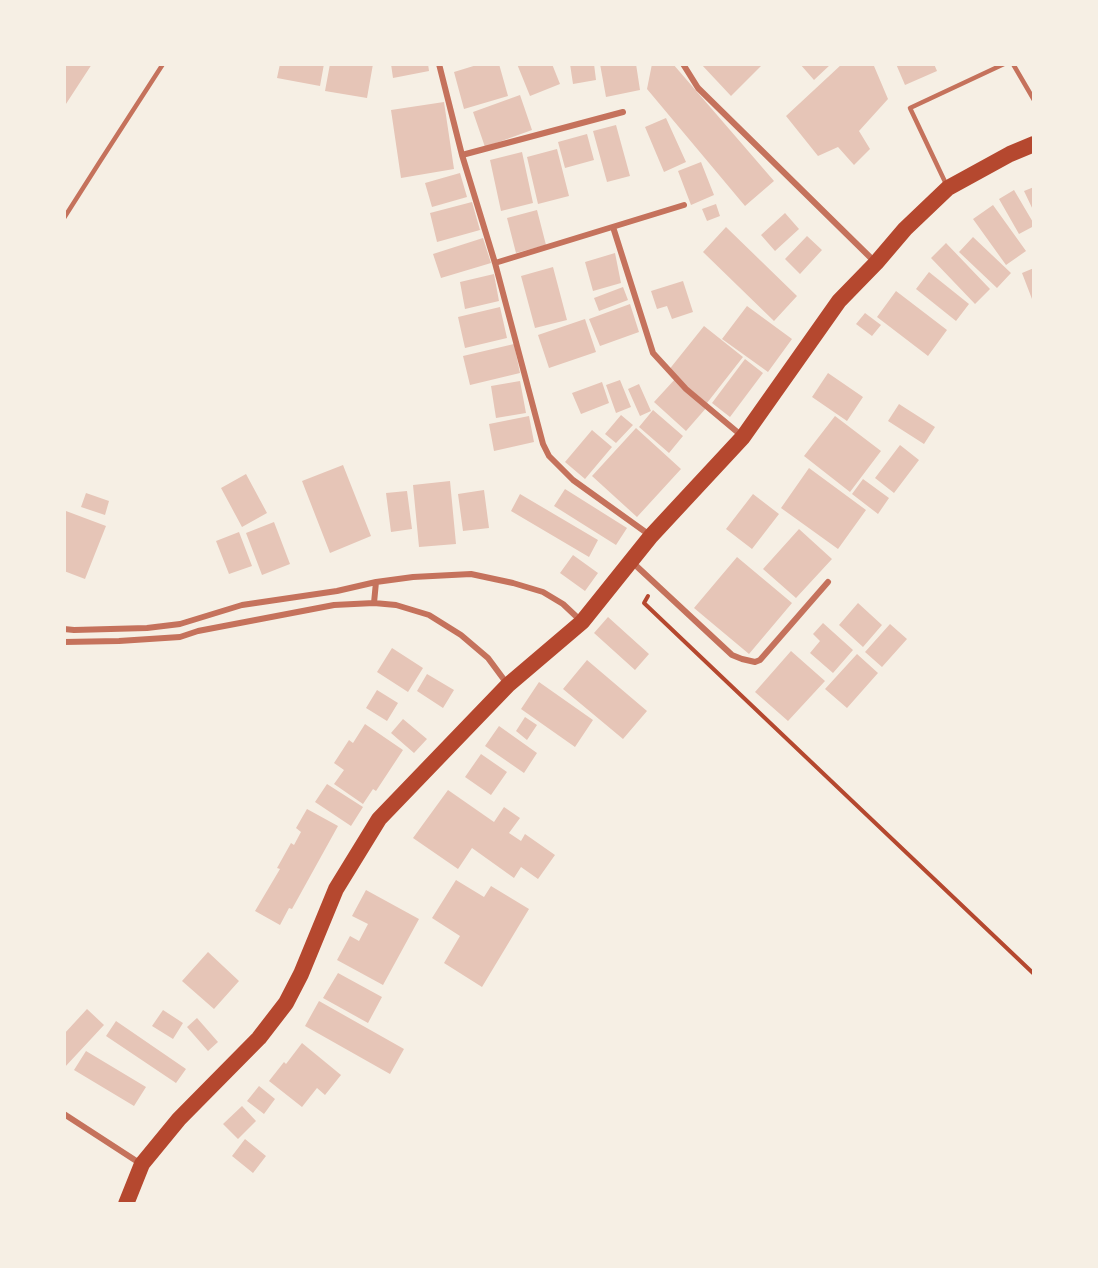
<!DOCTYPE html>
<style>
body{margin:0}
#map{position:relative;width:1098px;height:1268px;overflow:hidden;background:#f6efe4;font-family:Ubuntu,sans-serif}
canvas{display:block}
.frame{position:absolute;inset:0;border:66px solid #f6efe4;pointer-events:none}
</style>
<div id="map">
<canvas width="1098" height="1268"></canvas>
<div class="frame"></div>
</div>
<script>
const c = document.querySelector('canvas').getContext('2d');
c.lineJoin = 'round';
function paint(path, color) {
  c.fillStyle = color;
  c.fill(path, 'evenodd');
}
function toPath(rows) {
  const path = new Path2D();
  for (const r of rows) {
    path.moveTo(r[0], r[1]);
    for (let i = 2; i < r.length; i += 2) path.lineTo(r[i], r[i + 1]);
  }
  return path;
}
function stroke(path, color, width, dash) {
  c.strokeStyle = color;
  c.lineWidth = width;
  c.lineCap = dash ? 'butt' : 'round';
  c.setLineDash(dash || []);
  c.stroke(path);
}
paint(toPath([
 [64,64,92,64,64,107],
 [280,64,324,64,320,86,277,78],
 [330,64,373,64,367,98,325,91],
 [391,64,428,64,429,71,393,78],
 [480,64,499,64,508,96,464,109,454,72],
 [517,64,552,64,560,84,530,96],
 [570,64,594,64,596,80,573,84],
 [600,64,636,64,640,90,606,97],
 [652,64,673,64,774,181,745,206,647,89],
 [701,64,763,64,731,96],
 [800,64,831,64,814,80],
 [842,64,875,64,874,66,888,99,859,131,870,149,854,165,838,147,818,156,786,116],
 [896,64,934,64,937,71,905,85],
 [520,95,532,130,485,147,473,112],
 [444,102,454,169,401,178,391,110],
 [666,118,686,162,664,172,645,127],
 [616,125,630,176,607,182,593,131],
 [587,134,594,160,565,168,558,142],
 [557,149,569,196,538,204,527,157],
 [522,152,533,203,501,211,490,160],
 [701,162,714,195,691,205,678,171],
 [460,173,467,197,432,207,425,183],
 [1034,187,1034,212,1024,191],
 [1014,190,1034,224,1034,226,1019,234,999,199],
 [472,202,480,230,437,242,430,213],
 [716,204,720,216,707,221,702,209],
 [993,205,1026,251,1006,265,973,219],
 [537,210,546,245,516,253,507,218],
 [785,213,799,229,775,251,761,235],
 [726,227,797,296,774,321,703,252],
 [807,236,822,250,800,274,785,259],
 [973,237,1011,273,997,288,959,252],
 [483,238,491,263,441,278,433,254],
 [946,243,990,289,975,304,931,258],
 [615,253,621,283,593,291,585,262],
 [553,267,567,320,535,328,521,276],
 [1034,268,1034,299,1032,299,1022,273],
 [929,272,969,304,956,321,916,289],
 [494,274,499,301,465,309,460,282],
 [683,281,693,312,672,319,667,306,657,309,651,291],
 [623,287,628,300,599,311,594,298],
 [896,291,947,330,928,356,877,317],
 [630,304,639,332,600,346,589,319],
 [747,306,792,339,768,372,722,339],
 [500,307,507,338,465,348,458,317],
 [865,313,881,325,872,336,856,324],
 [585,319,596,352,549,368,538,335],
 [704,326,743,357,707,403,668,371],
 [514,344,520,373,470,385,463,356],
 [745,359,763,373,730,417,712,403],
 [828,373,863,397,847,421,812,397],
 [676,378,707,407,686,431,654,402],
 [620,380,631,407,616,413,606,385],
 [520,381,526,413,496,418,491,386],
 [602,382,609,403,581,414,572,393],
 [639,384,651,411,640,416,628,389],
 [899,404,935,427,924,444,888,421],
 [653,410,683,436,669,453,639,427],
 [621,415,633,425,616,443,605,434],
 [529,416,534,442,494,451,489,424],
 [835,416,881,451,850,492,804,456],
 [636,428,681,469,637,517,592,476],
 [592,430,612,447,585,479,565,462],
 [900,445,919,460,894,493,875,478],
 [343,465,371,536,330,553,302,481],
 [809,468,866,510,838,549,781,508],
 [246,474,267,513,242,527,221,488],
 [863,479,889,498,878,514,852,494],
 [450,481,456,544,419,547,413,485],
 [565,489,627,528,616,545,554,506],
 [484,490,489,528,463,531,458,494],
 [407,491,412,529,391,532,386,493],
 [86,493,109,501,105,515,81,507],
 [520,494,598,540,589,557,511,511],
 [753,494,779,514,752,549,726,529],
 [66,511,106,526,85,579,64,571,64,515],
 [274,522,290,564,262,575,246,533],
 [799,529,832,559,796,598,763,569],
 [239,532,252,566,229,574,216,541],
 [573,555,598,573,585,591,560,573],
 [737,557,792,603,749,654,694,608],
 [858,603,882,625,863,647,839,625],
 [608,617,649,654,635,670,594,633],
 [823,623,853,650,833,673,810,653,820,641,813,634],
 [890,624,907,639,882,667,865,652],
 [392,648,423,668,408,692,377,672],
 [791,651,825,681,788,721,755,692],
 [857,654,878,673,847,708,825,689],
 [587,660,647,711,623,739,563,689],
 [427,674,454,690,443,708,417,691],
 [539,682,593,720,575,747,521,709],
 [377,690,398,703,387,721,366,708],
 [525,717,537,725,527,740,516,731],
 [403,719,427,739,414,753,391,733],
 [365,724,403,750,376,791,373,789,363,804,334,784,344,770,334,763,349,740,353,743],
 [499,726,537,753,524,773,485,746],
 [481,754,507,772,491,795,465,777],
 [327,784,363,807,351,826,315,802],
 [448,790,494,822,504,807,520,818,509,833,521,841,525,834,555,855,538,879,521,867,514,878,472,848,458,869,413,838],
 [307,809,338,826,292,909,289,908,280,925,255,911,280,869,277,868,291,843,294,845,301,832,296,828],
 [456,880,484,897,491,886,529,909,482,987,444,963,460,936,432,918],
 [366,890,419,919,383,985,337,960,350,936,359,941,368,924,352,916],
 [208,952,239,981,214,1009,182,981],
 [338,973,382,997,368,1023,323,998],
 [319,1001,404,1049,390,1074,305,1026],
 [87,1009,104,1025,64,1068,64,1034],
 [163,1010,183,1023,173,1039,152,1026],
 [197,1018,218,1042,208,1051,187,1027],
 [116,1021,186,1069,176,1083,106,1036],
 [302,1043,341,1075,325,1095,317,1088,302,1107,269,1081,284,1062,286,1064],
 [86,1051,146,1087,134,1106,74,1070],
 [259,1086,275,1099,264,1114,247,1101],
 [242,1106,256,1121,238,1139,223,1124],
 [245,1139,266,1156,253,1173,232,1156]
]), '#e6c5b7');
stroke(toPath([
 [648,596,644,603,1034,974]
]), '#b5482f', 4);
stroke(toPath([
 [1013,64,1034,100],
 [947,186,910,108,1004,64],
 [64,218,99,163,163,64]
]), '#c5725c', 4.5);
stroke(toPath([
 [439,64,462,155,495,263,543,444,549,456,573,480,651,536],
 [683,64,698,88,876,263],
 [462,155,623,112],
 [613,227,653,353,686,389,742,436],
 [495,263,684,205],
 [631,561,732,655,742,659,755,662,760,660,828,582],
 [374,603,376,582],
 [64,629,74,630,147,628,180,624,242,605,337,591,376,582,413,577,471,574,513,583,543,592,563,604,580,620],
 [64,642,119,641,180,637,198,631,334,605,374,603,396,605,429,615,461,635,488,658,508,685],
 [64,1114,141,1164]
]), '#c5725c', 6);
stroke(toPath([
 [126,1204,142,1164,179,1119,259,1038,286,1003,301,974,336,889,379,819,508,685,582,622,651,536,743,437,839,301,876,263,905,229,948,188,1010,154,1034,144]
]), '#b5482f', 16);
</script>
